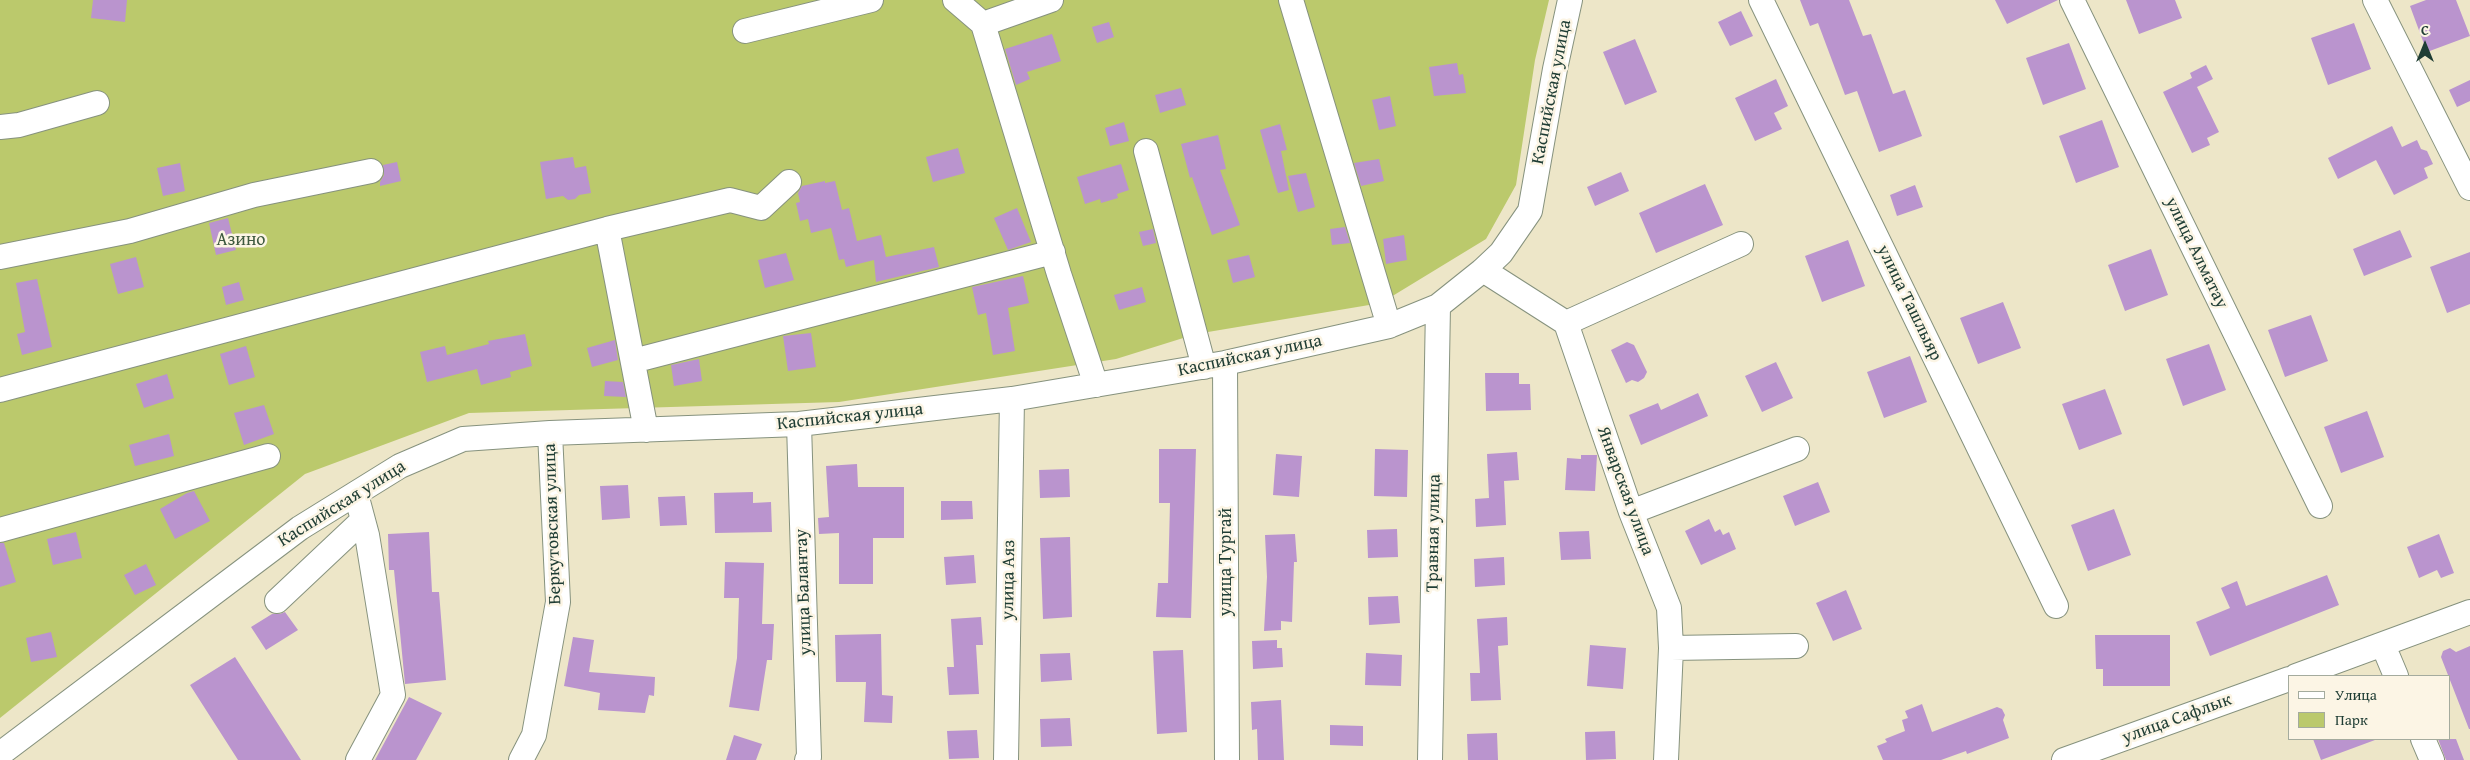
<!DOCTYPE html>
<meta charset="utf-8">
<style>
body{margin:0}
#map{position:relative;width:2470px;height:760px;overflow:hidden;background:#ede6c8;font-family:"Gentium Book Plus",serif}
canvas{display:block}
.legend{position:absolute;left:2288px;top:675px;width:162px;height:65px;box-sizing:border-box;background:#fcf5e5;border:1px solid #a4ab9e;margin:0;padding:6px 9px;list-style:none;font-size:15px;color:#1f3d34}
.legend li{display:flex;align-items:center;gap:10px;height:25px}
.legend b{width:25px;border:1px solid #a4ab9e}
.north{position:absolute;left:2400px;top:20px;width:50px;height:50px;-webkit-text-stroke:4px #fcf5e5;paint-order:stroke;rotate:0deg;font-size:14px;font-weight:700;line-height:20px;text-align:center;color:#1f3d34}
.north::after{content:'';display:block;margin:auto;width:18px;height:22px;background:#1f3d34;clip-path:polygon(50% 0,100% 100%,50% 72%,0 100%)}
</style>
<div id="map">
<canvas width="2470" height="760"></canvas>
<ul class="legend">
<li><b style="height:6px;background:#fff"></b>Улица</li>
<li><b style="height:14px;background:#bbc96c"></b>Парк</li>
</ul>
<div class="north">С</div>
</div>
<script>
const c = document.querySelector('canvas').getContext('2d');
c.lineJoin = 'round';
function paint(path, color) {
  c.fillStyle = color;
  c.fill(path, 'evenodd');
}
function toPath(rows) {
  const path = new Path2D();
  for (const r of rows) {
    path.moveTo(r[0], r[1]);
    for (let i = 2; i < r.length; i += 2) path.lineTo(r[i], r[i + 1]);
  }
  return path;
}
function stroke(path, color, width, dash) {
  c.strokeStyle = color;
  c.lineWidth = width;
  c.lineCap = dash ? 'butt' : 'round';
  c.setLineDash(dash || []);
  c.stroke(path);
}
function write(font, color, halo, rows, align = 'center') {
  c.font = font + ' "Gentium Book Plus",serif';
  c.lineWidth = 5;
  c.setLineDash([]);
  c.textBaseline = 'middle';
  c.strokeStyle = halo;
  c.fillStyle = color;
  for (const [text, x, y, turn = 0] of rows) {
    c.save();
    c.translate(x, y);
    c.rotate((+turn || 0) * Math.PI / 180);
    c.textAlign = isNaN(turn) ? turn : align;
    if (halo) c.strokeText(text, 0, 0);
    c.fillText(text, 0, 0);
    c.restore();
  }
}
paint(toPath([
 [0,0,1549,0,1535,60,1516,185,1486,239,1381,303,1196,334,1116,359,839,402,469,413,305,474,0,718]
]), '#bbc96c');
paint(toPath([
 [93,0,127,0,125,22,91,18],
 [1800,0,1849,0,1863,36,1871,34,1893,94,1905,90,1922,136,1879,152,1857,91,1845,95,1818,23,1810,26],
 [1995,0,2058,0,2007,24],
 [2126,0,2175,0,2182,18,2139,34],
 [2426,0,2456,0,2470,36,2427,52,2410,6],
 [1741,11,1753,36,1730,46,1718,22],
 [1109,22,1114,37,1097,43,1092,27],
 [2354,23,2371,69,2328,85,2311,38],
 [1052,34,1061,61,1027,72,1030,79,1016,85,1005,49],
 [1635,39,1657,92,1625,105,1603,52],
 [2069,43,2086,89,2043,105,2026,58],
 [1457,63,1459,75,1463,74,1466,93,1434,96,1429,67],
 [2206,65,2213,79,2197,87,2219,132,2207,138,2210,145,2192,153,2163,92,2192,78,2190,73],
 [1776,79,1788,106,1774,113,1782,129,1755,141,1735,98],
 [2470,80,2470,101,2457,107,2449,90],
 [1181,88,1186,105,1160,113,1155,95],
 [1390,96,1396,126,1379,130,1372,100],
 [2102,120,2119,167,2076,183,2059,136],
 [1124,122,1129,141,1110,146,1105,128],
 [1280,124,1287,150,1281,151,1289,190,1278,193,1260,130],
 [2392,126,2402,147,2417,140,2421,149,2427,151,2433,164,2424,168,2428,178,2394,195,2376,160,2338,179,2328,158],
 [1218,135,1226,169,1220,170,1240,225,1212,235,1192,177,1190,178,1181,144],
 [958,148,965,173,933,182,926,157],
 [573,157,575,168,586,166,591,193,579,195,575,199,568,200,563,196,546,199,540,162],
 [1379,159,1384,181,1361,186,1354,163],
 [397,162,401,181,380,186,380,182,384,175,383,165],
 [180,163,185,191,163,196,157,168],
 [1121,164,1129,190,1117,194,1118,198,1101,203,1100,199,1085,204,1077,177],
 [1621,172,1629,191,1595,206,1587,187],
 [1306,173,1315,207,1298,212,1288,176],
 [825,181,825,183,835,181,842,210,849,208,857,241,881,235,886,257,934,247,939,267,876,282,874,260,846,267,844,259,839,260,831,228,811,233,808,219,800,221,796,203,800,202,798,193,802,186],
 [1705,184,1723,225,1656,253,1639,213],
 [1915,185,1923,207,1897,216,1890,195],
 [1017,208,1031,242,1008,250,994,218],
 [228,218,236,250,216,255,209,223],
 [1345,227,1350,243,1332,245,1330,229],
 [1153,229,1156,243,1143,246,1139,232],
 [2400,230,2412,257,2364,276,2353,249],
 [1404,235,1407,260,1386,264,1383,239],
 [1848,240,1865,286,1822,302,1805,256],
 [2151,249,2168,295,2125,311,2108,265],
 [2470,252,2470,304,2447,313,2430,267],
 [786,253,794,280,765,288,758,260],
 [1249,255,1255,277,1233,283,1227,260],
 [136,257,144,287,118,294,110,264],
 [1023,276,1029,303,1008,308,1015,351,993,355,986,313,978,315,972,287],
 [37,279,52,347,22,355,17,334,25,332,16,283],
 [239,282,244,300,226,305,222,287],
 [1142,287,1146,302,1119,310,1114,295],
 [2003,302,2021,348,1978,364,1960,318],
 [2311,315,2328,361,2285,377,2268,330],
 [811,333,816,367,788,371,783,336],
 [525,334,532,366,510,372,511,377,481,385,477,369,427,382,420,352,445,346,447,355,489,344,488,341],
 [615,340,618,360,592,367,587,348],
 [1627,342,1634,345,1647,372,1644,378,1638,382,1632,380,1626,383,1611,350],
 [2209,344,2226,390,2183,406,2166,359],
 [246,346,255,377,229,385,220,354],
 [1910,356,1927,402,1884,418,1867,372],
 [699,359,702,381,674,386,671,365],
 [1776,362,1793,398,1762,412,1745,376],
 [1485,373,1519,373,1519,384,1530,384,1531,410,1486,411],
 [167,374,174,398,144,408,136,384],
 [605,381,623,382,626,397,604,396],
 [2105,389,2122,434,2079,450,2062,404],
 [1698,393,1708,416,1641,445,1629,415,1658,403,1661,410],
 [264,405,274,434,244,445,234,413],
 [2367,411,2384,457,2341,473,2324,427],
 [169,434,174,456,135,466,129,445],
 [1159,449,1196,449,1191,618,1156,617,1158,583,1168,583,1170,503,1159,503],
 [1375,449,1408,450,1407,497,1374,496],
 [1517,452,1519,480,1504,481,1506,525,1476,527,1475,499,1489,498,1487,454],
 [1276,454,1302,456,1299,497,1273,495],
 [1581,455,1597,455,1595,491,1565,490,1567,458,1581,459],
 [857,464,858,487,904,487,904,538,873,538,873,584,839,584,839,533,819,534,818,518,829,517,826,466],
 [1069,469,1070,497,1040,498,1039,470],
 [1818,482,1830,512,1795,526,1783,496],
 [628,485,630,518,602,520,600,486],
 [194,491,210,521,175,539,160,509,187,493],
 [753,492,753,503,771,502,772,532,715,533,714,493],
 [685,496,687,525,660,526,658,497],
 [941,501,972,501,973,519,941,520],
 [2114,509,2131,555,2088,571,2071,525],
 [1709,519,1715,532,1720,529,1723,535,1729,532,1736,549,1701,565,1685,531],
 [1397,529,1398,557,1368,558,1367,530],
 [1589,531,1591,559,1561,560,1559,532],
 [76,532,82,558,53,565,47,539],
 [429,532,432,592,439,592,446,680,405,684,394,570,389,570,388,534],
 [1295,534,1297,562,1294,562,1292,622,1281,621,1281,630,1264,631,1267,577,1265,535],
 [2439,534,2454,573,2441,578,2437,570,2419,578,2407,547],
 [1070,537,1072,617,1043,619,1040,538],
 [0,543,4,543,16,582,0,587],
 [974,555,976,583,946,585,944,557],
 [1504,557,1505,585,1475,587,1474,559],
 [725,562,764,563,762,624,774,624,772,660,767,660,759,711,729,707,737,658,739,598,724,598],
 [146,564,156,585,135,595,124,575],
 [2327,575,2339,605,2210,656,2196,622,2230,608,2221,588,2237,581,2246,606],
 [1846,590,1862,629,1833,641,1816,603],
 [1398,596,1400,623,1369,625,1368,597],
 [285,612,298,630,266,650,251,627,272,614,280,614],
 [981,617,983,645,976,645,979,694,949,695,947,667,954,667,951,619],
 [1507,617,1508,645,1498,646,1501,700,1471,701,1470,673,1480,673,1477,619],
 [51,632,57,657,31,662,26,638],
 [881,634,882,695,893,696,892,723,864,722,866,682,836,682,835,635],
 [2095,635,2170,635,2170,686,2103,686,2103,669,2096,669],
 [573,637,594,640,589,672,655,677,654,696,649,695,645,713,598,710,600,693,564,686],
 [1277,640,1277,648,1282,648,1283,667,1253,669,1252,641],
 [1590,645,1626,648,1623,689,1587,686],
 [2470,646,2470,729,2469,729,2441,657,2443,651,2450,648,2456,652],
 [1183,650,1187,732,1157,734,1153,651],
 [1070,653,1072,680,1041,682,1040,654],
 [1366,653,1402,655,1401,686,1365,685],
 [235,657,301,760,238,760,190,685],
 [409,697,442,713,416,760,375,760],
 [1281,700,1284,760,1258,760,1257,729,1252,730,1251,702],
 [1922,704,1932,732,1997,707,2002,709,2005,715,2003,720,2009,738,1967,754,1966,751,1941,760,1883,760,1877,746,1887,742,1885,739,1905,731,1902,720,1908,718,1905,711],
 [1070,718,1072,746,1041,747,1040,719],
 [1330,725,1363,726,1363,746,1330,745],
 [977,730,979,758,949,759,947,731],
 [1615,731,1616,759,1586,760,1585,732],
 [1497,733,1498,760,1468,760,1467,734],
 [734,735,762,744,756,760,726,760],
 [2313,739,2374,739,2375,740,2321,760],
 [2438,739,2456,739,2464,760,2446,760]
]), '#ba94ce');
const minor = toPath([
 [955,0,983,24,1051,0],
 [1291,0,1389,326],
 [1761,0,2056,606],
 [2072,0,2320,506],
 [2375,0,2470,188],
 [983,24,1059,274,1096,385],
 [745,31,871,0],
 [0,127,19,125,97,103],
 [1146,151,1204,367],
 [607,229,646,430],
 [0,257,130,231,254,195,371,171],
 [1483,270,1566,323,1631,512,1669,608,1671,648,1666,760],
 [1566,323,1741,244],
 [633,361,1053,252],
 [1225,363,1227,760],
 [0,390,607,229,730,200,761,208,789,182],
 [799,424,809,757,807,760],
 [356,494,367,535,393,695,358,760],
 [1631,512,1797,449],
 [0,530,268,456],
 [277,601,362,521],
 [2383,645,2396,676],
 [1671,648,1796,646],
 [2296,676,2470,612],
 [2423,739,2432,760],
 [0,754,300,528,400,466,463,439,550,433,799,424,1012,399,1225,363,1389,326,1438,306,1483,270,1501,253,1530,211,1555,69,1570,0],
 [521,760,534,735,558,602,550,433],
 [1006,760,1012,399],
 [1430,760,1438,306],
 [2064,760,2289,679]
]);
stroke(minor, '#86927e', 26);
stroke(minor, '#fff', 24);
write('18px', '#1f3d34', '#fcf5e5', [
 ["Каспийская улица",1552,92,-79],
 ["улица Алматау",2196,253,64],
 ["улица Ташлыяр",1909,303,64],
 ["Каспийская улица",1250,356,-12],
 ["Каспийская улица",850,417,-6],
 ["Январская улица",1625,491,70],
 ["Каспийская улица",342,504,-32],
 ["Беркутовская улица",553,524,-92],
 ["Травная улица",1434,533,-89],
 ["улица Тургай",1226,562,-90],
 ["улица Аяз",1009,580,-89],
 ["улица Балантау",804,592,-92],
 ["улица Сафлык",2177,719,-20]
]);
write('18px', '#3e593f', '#fcf5e5', [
 ["Азино",241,240]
]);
</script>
